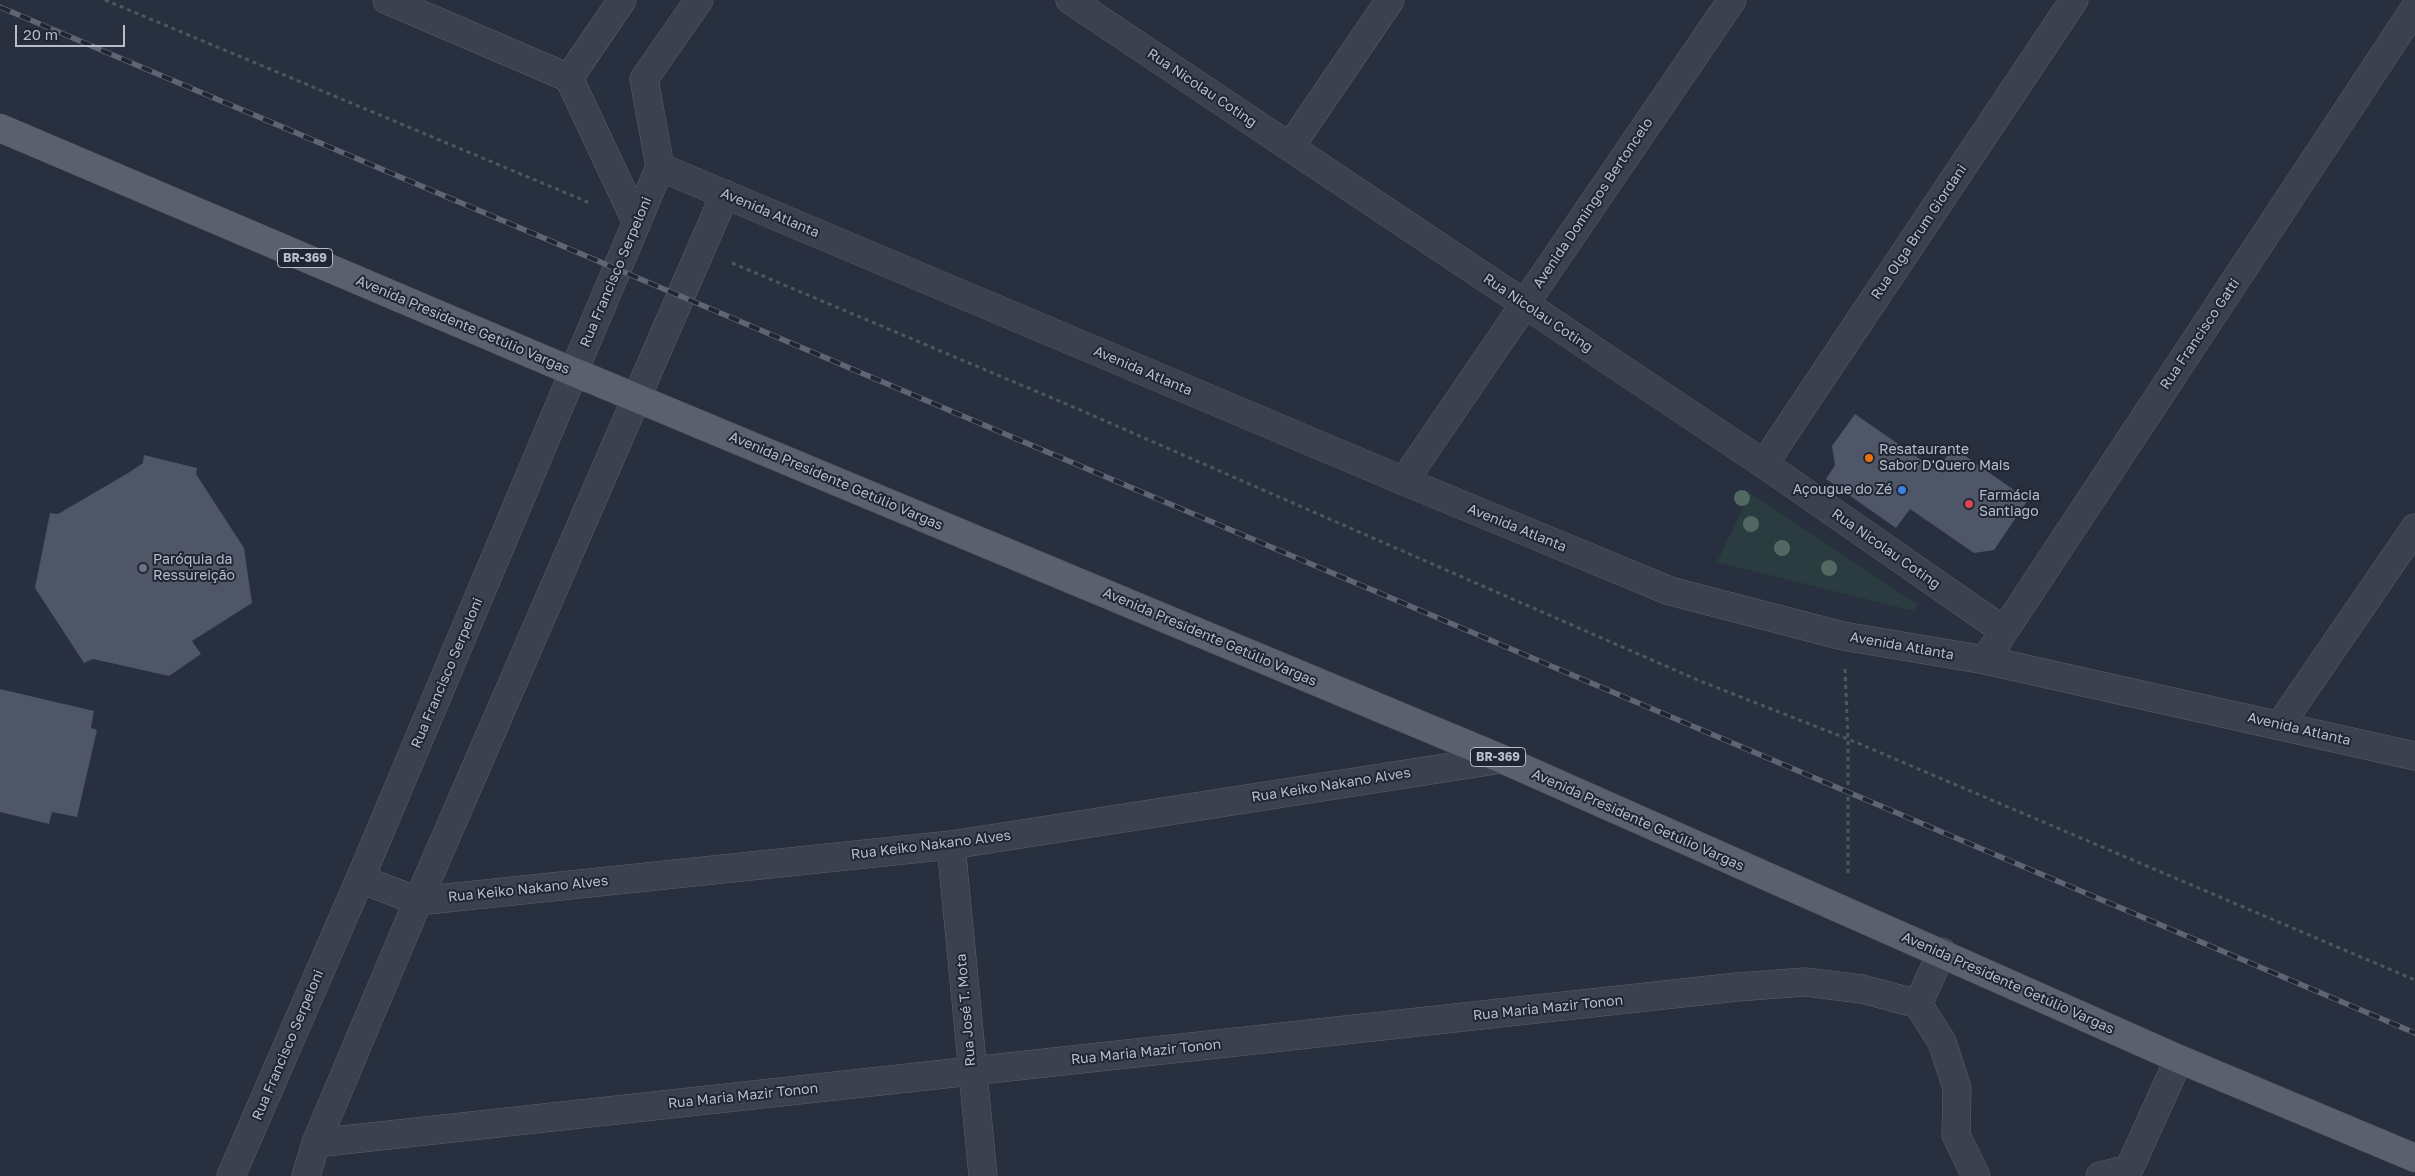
<!DOCTYPE html>
<meta charset="utf-8">
<style>
body{margin:0}
#map{position:relative;width:2415px;height:1176px;overflow:hidden;background:#282f3e;font-family:"Golos Text",sans-serif}
canvas{display:block}
.scale{position:absolute;left:15px;top:25px;width:110px;height:22px;box-sizing:border-box;border:2px solid #b8bdc9;border-top:0;padding-left:6px;font-size:15px;line-height:18px;white-space:nowrap;color:#b8bdc9;-webkit-text-stroke:4px #212634;paint-order:stroke}
</style>
<div id="map">
<canvas width="2415" height="1176"></canvas>
<div class="scale">20 m</div>
</div>
<script>
const c = document.querySelector('canvas').getContext('2d');
c.lineJoin = 'round';
function paint(path, color) {
  c.fillStyle = color;
  c.fill(path, 'evenodd');
}
function toPath(rows) {
  const path = new Path2D();
  for (const r of rows) {
    path.moveTo(r[0], r[1]);
    for (let i = 2; i < r.length; i += 2) path.lineTo(r[i], r[i + 1]);
  }
  return path;
}
function stroke(path, color, width, dash) {
  c.strokeStyle = color;
  c.lineWidth = width;
  c.lineCap = dash ? 'butt' : 'round';
  c.setLineDash(dash || []);
  c.stroke(path);
}
function write(font, color, halo, rows, align = 'center') {
  c.font = font + ' "Golos Text",sans-serif';
  c.lineWidth = 4;
  c.setLineDash([]);
  c.textBaseline = 'middle';
  c.strokeStyle = halo;
  c.fillStyle = color;
  for (const [text, x, y, turn = 0] of rows) {
    c.save();
    c.translate(x, y);
    c.rotate((+turn || 0) * Math.PI / 180);
    c.textAlign = isNaN(turn) ? turn : align;
    if (halo) c.strokeText(text, 0, 0);
    c.fillText(text, 0, 0);
    c.restore();
  }
}
paint(toPath([
 [1750,493,1918,605,1914,611,1717,562]
]), '#2b3c40');
paint(toPath([
 [1855,414,1937,471,1953,447,2028,500,1994,550,1974,553,1910,509,1896,528,1826,479,1835,465,1832,446],
 [144,455,197,468,196,474,244,548,252,603,192,641,201,654,169,676,93,659,84,663,35,588,50,513,58,514,128,473,143,463],
 [0,689,94,711,91,728,97,730,77,817,52,812,49,824,0,812]
]), '#4e5667');
const minor = toPath([
 [387,0,569,78],
 [1070,0,1764,464,2003,630],
 [1290,147,1390,0],
 [1764,464,2074,0],
 [1404,481,1732,0],
 [1985,660,2415,8],
 [951,845,983,1176],
 [360,879,418,901,951,845,1502,759],
 [1918,1004,1942,1042,1957,1088,1956,1135,1976,1176],
 [316,1143,1737,987,1805,982,1862,989,1918,1004,1942,952],
 [2100,1176,2129,1169,2179,1059]
]);
const tertiary = toPath([
 [622,0,569,78,637,223],
 [660,167,1404,481,1670,591,1843,636,1985,660,2415,756],
 [660,167,644,79,699,0],
 [2280,725,2415,528],
 [231,1176,360,879,660,167],
 [306,1176,316,1143,418,901,725,194]
]);
const primary = toPath([
 [0,128,590,379],
 [574,372,1502,759,2179,1059,2415,1158]
]);
stroke(minor, '#5a5f6c', 29);
stroke(tertiary, '#5a5f6c', 29);
stroke(primary, '#454a58', 29);
stroke(toPath([
 [105,0,590,203],
 [732,263,1071,406,1700,681,1848,739,2415,980],
 [1845,669,1848,739,1848,877]
]), '#4a595e', 3, [4, 4]);
stroke(minor, '#3c414f', 28);
stroke(tertiary, '#3c414f', 28);
stroke(primary, '#5a606e', 28);
const rail = toPath([
 [0,7,2415,1033]
]);
stroke(rail, '#5e6575', 5.5);
stroke(rail, '#212634', 4, [11]);
c.fillStyle = '#516962';
for (const [x, y] of [
 [1742,498],
 [1751,524],
 [1782,548],
 [1829,568]
]) {
  c.beginPath();
  c.arc(x, y, 8, 0, 2 * Math.PI);
  c.fill();
}
for (const [x, y, r, color] of [
 [1869,458,5,"#e8710a"],
 [1902,490,5,"#3f7fe0"],
 [1969,504,5,"#e0444e"],
 [143,568,5,"#6b7280"]
]) {
  const dot = new Path2D();
  dot.arc(x, y, r, 0, 2 * Math.PI);
  c.fillStyle = color;
  c.fill(dot);
  stroke(dot, '#212634', 2);
}
for (const [x, y, w] of [
 [305,258,55],
 [1498,757,55]
]) {
  const box = new Path2D();
  box.roundRect(x - w / 2, y - 9.5, w, 19, 4);
  c.fillStyle = '#212634';
  c.fill(box);
  stroke(box, '#b8bdc9', 1);
}
write('bold 12px', '#b8bdc9', null, [
 ["BR-369",305,258],
 ["BR-369",1498,757]
]);
write('14px', '#b8bdc9', '#212634', [
 ["Rua Nicolau Coting",1202,88,34],
 ["Avenida Domingos Bertoncelo",1593,203,-56],
 ["Avenida Atlanta",770,213,23],
 ["Rua Olga Brum Giordani",1919,232,-56],
 ["Rua Francisco Serpeloni",616,272,-67],
 ["Rua Nicolau Coting",1538,313,34],
 ["Avenida Presidente Getúlio Vargas",463,325,23],
 ["Rua Francisco Gatti",2200,334,-56],
 ["Avenida Atlanta",1143,371,23],
 ["Avenida Presidente Getúlio Vargas",836,481,23],
 ["Avenida Atlanta",1517,528,22],
 ["Rua Nicolau Coting",1886,549,35],
 ["Avenida Presidente Getúlio Vargas",1210,637,23],
 ["Avenida Atlanta",1902,646,10],
 ["Rua Francisco Serpeloni",447,673,-67],
 ["Avenida Atlanta",2299,729,13],
 ["Rua Keiko Nakano Alves",1331,785,-9],
 ["Avenida Presidente Getúlio Vargas",1638,820,24],
 ["Rua Keiko Nakano Alves",931,845,-7],
 ["Rua Keiko Nakano Alves",528,889,-6],
 ["Avenida Presidente Getúlio Vargas",2008,983,24],
 ["Rua Maria Mazir Tonon",1548,1008,-6],
 ["Rua José T. Mota",966,1010,-95],
 ["Rua Francisco Serpeloni",288,1045,-67],
 ["Rua Maria Mazir Tonon",1146,1052,-6],
 ["Rua Maria Mazir Tonon",743,1096,-6]
]);
write('14px', '#b8bdc9', '#212634', [
 ["Resataurante",1879,450],
 ["Sabor D'Quero Mais",1879,466],
 ["Açougue do Zé",1892,490,"right"],
 ["Farmácia",1979,496],
 ["Santiago",1979,512],
 ["Paróquia da",153,560],
 ["Ressureição",153,576]
], 'left');
</script>
